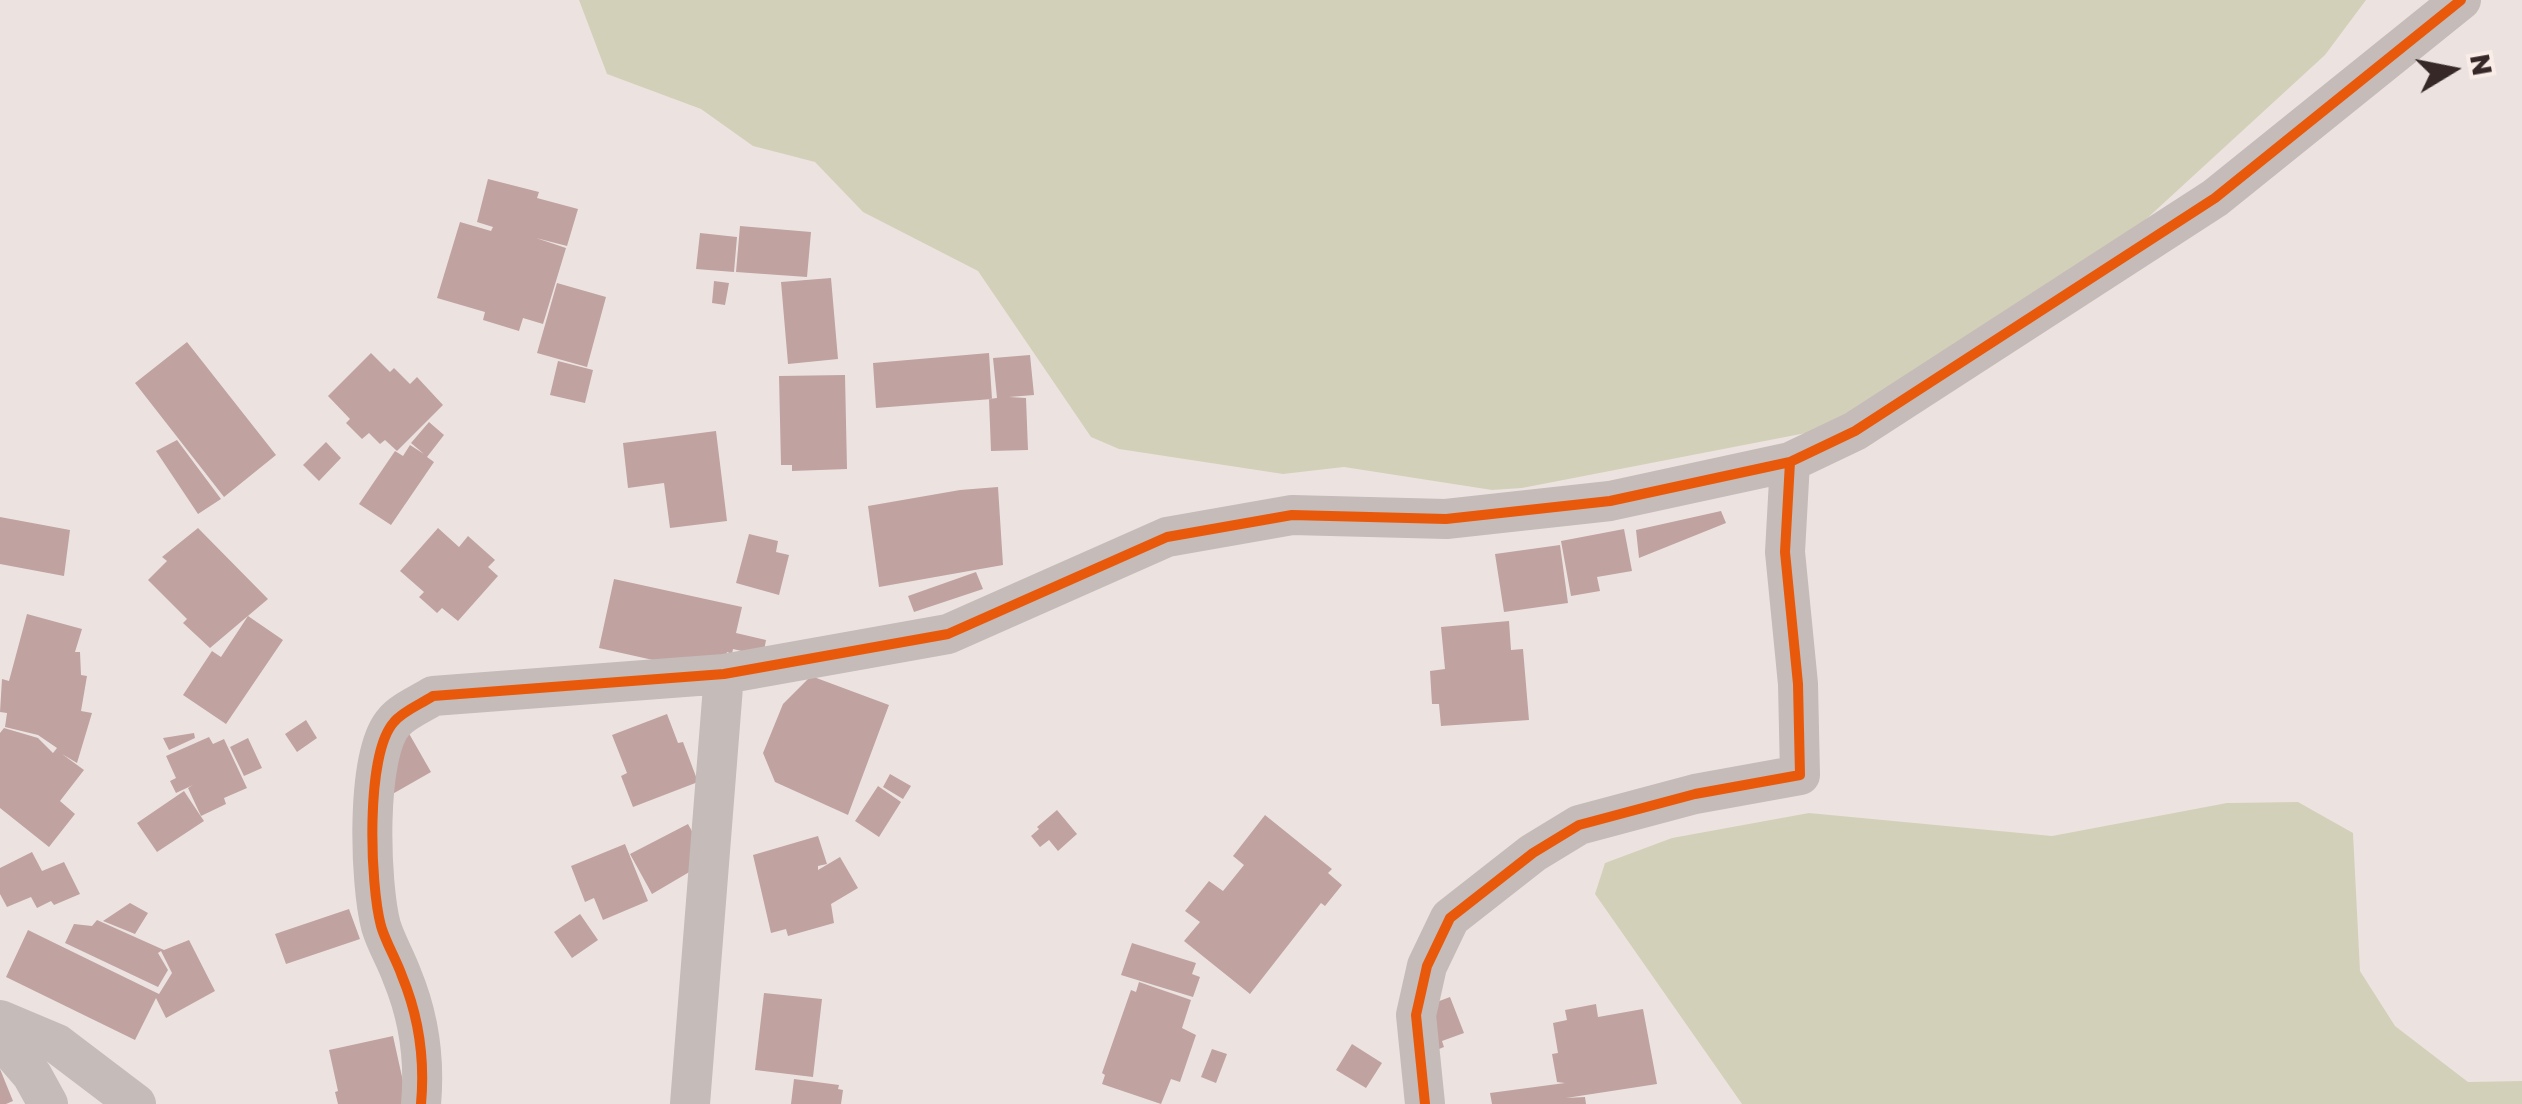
<!DOCTYPE html>
<html>
<head>
<meta charset="utf-8">
<style>
  body { margin:0 }
  #map { position:relative; width:2522px; height:1104px; overflow:hidden; background:#ece3e0; font-family:"Golos Text",sans-serif }
  canvas { display:block }
  .north { position:absolute; left:2402px; top:20px; width:100px; height:100px; -webkit-text-stroke:8px #faece6; paint-order:stroke; rotate:80deg; font-size:28px; font-weight:700; line-height:40px; text-align:center; color:#362827 }
  .north::after { content:''; display:block; margin:auto; width:35px; height:45px; background:#362827; clip-path:polygon(50% 0,100% 100%,50% 72%,0 100%) }
</style>
</head>
<body>
<div id="map">
<canvas width="2522" height="1104"></canvas>
<div class="north">N</div>
</div>
<script>
const ctx = document.querySelector('canvas').getContext('2d');
ctx.lineJoin = 'round';
function paint(path, color) {
  ctx.fillStyle = color;
  ctx.fill(path, 'evenodd');
}
function strokePath(path, color, width, dash) {
  ctx.strokeStyle = color;
  ctx.lineWidth = width;
  ctx.lineCap = dash ? 'butt' : 'round';
  ctx.setLineDash(dash || []);
  ctx.stroke(path);
}
paint(new Path2D(`
  M 579,0 L 2366,0 L 2325,55 L 1984,368 L 1806,433 L 1522,488 L 1492,490 L 1344,467 L 1283,474 L 1119,449 L 1091,437 L 978,271 L 863,212 L 815,162 L 753,146 L 701,109 L 607,74 Z
  M 2298,802 L 2353,833 L 2360,971 L 2395,1026 L 2468,1082 L 2522,1081 L 2522,1104 L 1742,1104 L 1595,894 L 1605,863 L 1672,838 L 1809,813 L 2052,836 L 2227,803 Z`), '#d3d0b9');
paint(new Path2D(`
  M 488,179 L 539,192 L 537,198 L 578,209 L 567,246 L 536,238 L 566,248 L 543,324 L 523,318 L 519,331 L 483,320 L 485,312 L 437,298 L 460,222 L 491,231 L 493,227 L 477,222 Z
  M 740,226 L 811,232 L 807,277 L 736,272 Z
  M 700,233 L 737,237 L 734,272 L 696,269 Z
  M 831,278 L 838,359 L 788,364 L 781,282 Z
  M 714,281 L 729,283 L 725,305 L 712,303 Z
  M 557,283 L 606,297 L 587,367 L 537,353 Z
  M 187,342 L 276,455 L 224,497 L 135,383 Z
  M 371,353 L 390,372 L 394,368 L 410,384 L 417,377 L 443,405 L 397,451 L 385,440 L 380,444 L 369,433 L 362,439 L 346,423 L 350,419 L 328,396 Z
  M 989,353 L 992,399 L 876,408 L 873,363 Z
  M 1030,355 L 1034,395 L 1009,397 L 1026,398 L 1028,450 L 991,451 L 989,399 L 997,398 L 993,358 Z
  M 558,361 L 593,370 L 585,403 L 550,395 Z
  M 845,375 L 847,469 L 792,471 L 792,465 L 781,465 L 779,376 Z
  M 429,422 L 444,435 L 427,457 L 434,462 L 391,525 L 359,504 L 395,451 L 403,456 L 410,445 L 424,454 L 411,443 Z
  M 716,431 L 727,521 L 670,528 L 664,483 L 628,488 L 623,443 Z
  M 177,440 L 221,499 L 198,514 L 156,451 Z
  M 326,442 L 341,458 L 319,481 L 303,465 Z
  M 998,487 L 1003,565 L 879,587 L 868,506 L 960,490 Z
  M 1721,511 L 1726,523 L 1639,558 L 1636,530 Z
  M 0,517 L 70,530 L 64,576 L 0,564 Z
  M 198,528 L 268,599 L 210,648 L 183,623 L 187,619 L 148,580 L 167,561 L 162,557 Z
  M 438,528 L 459,547 L 468,536 L 495,560 L 488,567 L 498,576 L 458,621 L 442,608 L 437,613 L 419,597 L 424,592 L 400,571 Z
  M 1624,529 L 1632,571 L 1597,577 L 1600,591 L 1571,596 L 1561,541 Z
  M 749,534 L 778,541 L 776,552 L 789,555 L 779,595 L 736,583 Z
  M 1560,545 L 1568,603 L 1504,612 L 1495,554 Z
  M 976,572 L 983,589 L 914,612 L 908,596 Z
  M 614,579 L 742,607 L 736,633 L 766,640 L 763,656 L 733,649 L 732,654 L 727,652 L 720,682 L 653,660 L 599,648 Z
  M 27,614 L 82,629 L 75,652 L 80,652 L 81,675 L 87,676 L 81,711 L 92,713 L 77,763 L 62,754 L 84,770 L 60,801 L 75,814 L 49,847 L 0,808 L 0,733 L 4,728 L 38,738 L 53,753 L 57,748 L 38,735 L 5,727 L 7,713 L 0,712 L 2,679 L 9,681 Z
  M 248,616 L 283,640 L 226,724 L 183,695 L 212,651 L 221,657 Z
  M 1509,621 L 1511,650 L 1523,649 L 1529,720 L 1441,726 L 1439,704 L 1432,704 L 1430,671 L 1445,669 L 1441,627 Z
  M 811,676 L 889,705 L 848,815 L 775,782 L 763,753 L 783,704 Z
  M 667,714 L 678,743 L 683,742 L 698,782 L 633,807 L 621,776 L 627,773 L 612,735 Z
  M 306,720 L 317,738 L 297,752 L 285,734 Z
  M 407,730 L 431,772 L 382,800 Z
  M 194,733 L 195,738 L 169,750 L 163,738 Z
  M 209,737 L 213,744 L 224,739 L 247,788 L 224,798 L 226,804 L 201,816 L 188,788 L 193,785 L 176,793 L 170,781 L 176,778 L 166,756 Z
  M 248,738 L 262,768 L 244,776 L 230,747 Z
  M 890,774 L 911,786 L 903,799 L 883,787 Z
  M 878,786 L 901,802 L 879,837 L 855,821 Z
  M 184,791 L 204,821 L 157,852 L 137,823 Z
  M 1057,810 L 1077,834 L 1058,851 L 1049,840 L 1040,847 L 1031,836 L 1039,829 L 1037,827 Z
  M 1265,815 L 1332,869 L 1328,873 L 1342,885 L 1325,906 L 1321,903 L 1250,994 L 1184,941 L 1200,922 L 1185,911 L 1209,881 L 1223,891 L 1244,865 L 1233,856 Z
  M 688,824 L 708,861 L 652,894 L 630,854 Z
  M 818,836 L 827,864 L 818,866 L 818,870 L 840,857 L 858,888 L 831,904 L 834,923 L 788,936 L 786,929 L 771,933 L 753,855 Z
  M 625,844 L 648,901 L 603,920 L 594,898 L 585,902 L 571,866 Z
  M 32,852 L 42,871 L 64,862 L 80,894 L 54,905 L 51,901 L 37,908 L 31,897 L 7,907 L 0,894 L 0,868 Z
  M 130,903 L 148,913 L 135,934 L 103,921 Z
  M 349,909 L 360,939 L 286,964 L 275,934 Z
  M 580,914 L 598,940 L 572,958 L 554,932 Z
  M 97,920 L 164,950 L 189,940 L 215,991 L 166,1018 L 156,998 L 135,1040 L 6,977 L 28,930 L 159,994 L 172,973 L 161,951 L 158,953 L 168,970 L 158,987 L 65,943 L 74,924 L 92,926 Z
  M 1132,943 L 1196,963 L 1192,974 L 1200,977 L 1193,997 L 1121,975 Z
  M 1139,982 L 1191,1000 L 1182,1028 L 1196,1035 L 1180,1082 L 1171,1079 L 1161,1104 L 1102,1084 L 1105,1075 L 1102,1073 L 1131,990 L 1136,992 Z
  M 764,993 L 822,999 L 813,1077 L 755,1070 Z
  M 1450,997 L 1464,1033 L 1442,1041 L 1444,1047 L 1434,1051 L 1402,1015 Z
  M 1596,1004 L 1598,1017 L 1643,1009 L 1657,1084 L 1566,1098 L 1585,1097 L 1586,1104 L 1492,1104 L 1490,1093 L 1565,1083 L 1557,1082 L 1552,1054 L 1558,1053 L 1553,1023 L 1567,1020 L 1565,1010 Z
  M 393,1036 L 408,1104 L 338,1104 L 335,1092 L 338,1091 L 329,1050 Z
  M 1352,1044 L 1382,1063 L 1366,1088 L 1336,1070 Z
  M 1212,1049 L 1227,1054 L 1216,1083 L 1201,1077 Z
  M 0,1069 L 13,1101 L 6,1104 L 0,1104 Z
  M 794,1079 L 839,1085 L 838,1089 L 843,1090 L 841,1104 L 791,1104 Z`), '#c0a2a1');
strokePath(new Path2D(`
  M 0,1020 L 57,1044 L 136,1104
  M 0,1038 L 32,1075 L 48,1104
  M 421,1104 C 425,1060 419,1017 402,976 C 396,959 386,943 381,926 C 370,885 365,754 394,722 C 403,711 421,704 433,696 L 724,674 L 948,634 L 1167,537 L 1292,515 L 1446,519 L 1610,501 L 1790,462 L 1855,431 L 2215,198 L 2461,0
  M 690,1104 L 724,674
  M 1425,1104 L 1416,1015 L 1427,966 L 1450,918 L 1533,853 L 1579,825 L 1695,794 L 1800,775 L 1798,684 L 1785,552 L 1790,462`), '#c5bbb8', 40);
strokePath(new Path2D(`
  M 421,1104 C 425,1060 419,1017 402,976 C 396,959 386,943 381,926 C 370,885 365,754 394,722 C 403,711 421,704 433,696 L 724,674 L 948,634 L 1167,537 L 1292,515 L 1446,519 L 1610,501 L 1790,462 L 1855,431 L 2215,198 L 2461,0
  M 1425,1104 L 1416,1015 L 1427,966 L 1450,918 L 1533,853 L 1579,825 L 1695,794 L 1800,775 L 1798,684 L 1785,552 L 1790,462`), '#e8590c', 10);
</script>
</body>
</html>
